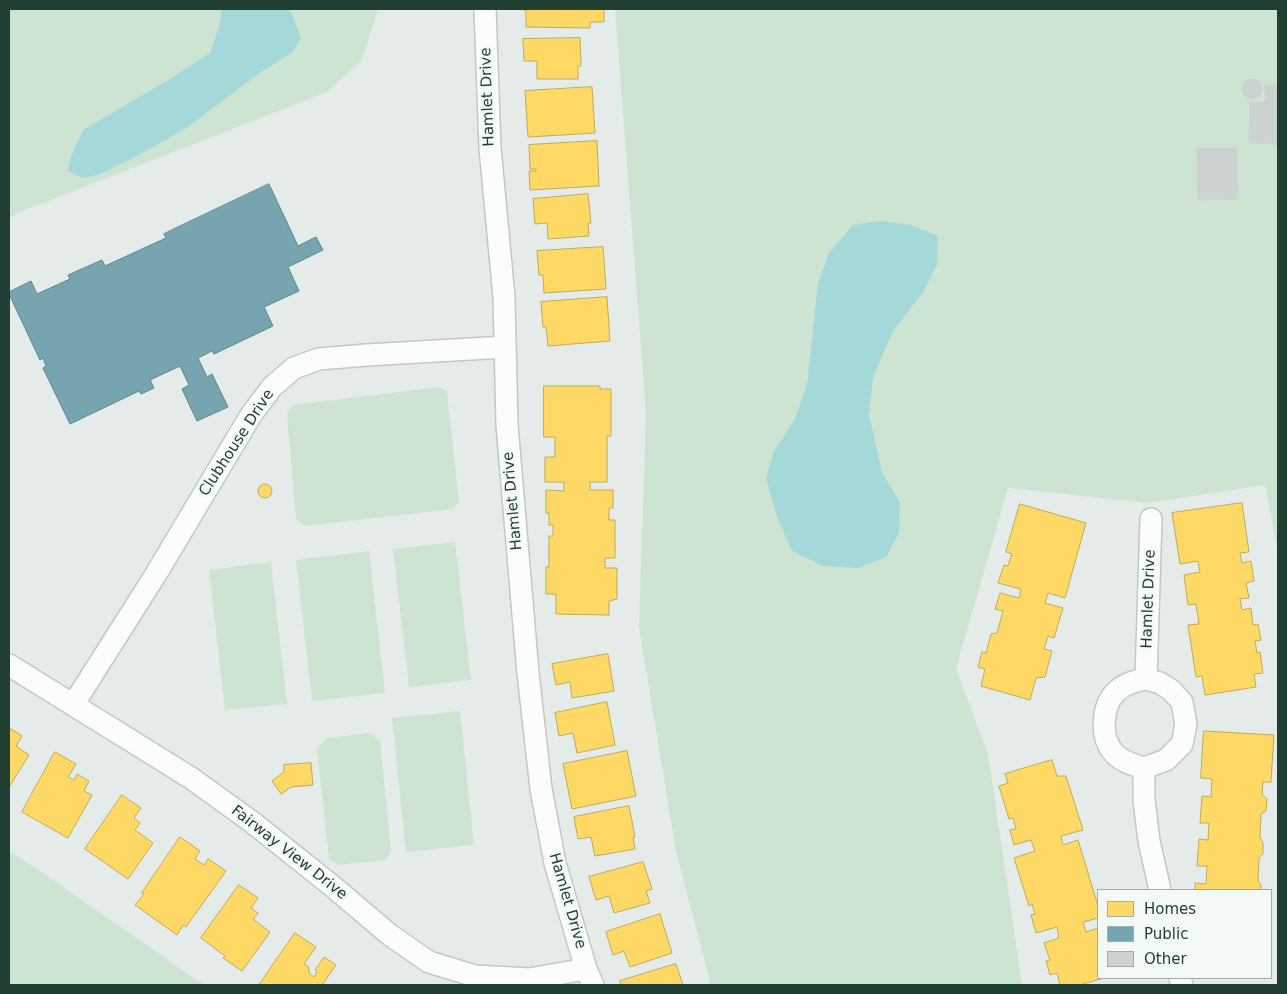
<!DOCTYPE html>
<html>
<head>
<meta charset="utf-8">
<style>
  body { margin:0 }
  #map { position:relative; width:1287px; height:994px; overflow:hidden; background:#e5ebe8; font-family:"DejaVu Sans",sans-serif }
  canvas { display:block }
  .frame { position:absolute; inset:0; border:10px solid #223f34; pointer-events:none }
  .legend { position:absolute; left:1097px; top:889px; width:175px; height:90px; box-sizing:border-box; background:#f3f9f6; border:1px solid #9fafa8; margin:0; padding:6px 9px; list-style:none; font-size:15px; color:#223f34 }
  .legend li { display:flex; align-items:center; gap:10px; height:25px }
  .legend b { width:25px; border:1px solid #9fafa8 }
</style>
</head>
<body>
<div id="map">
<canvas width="1287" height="994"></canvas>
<div class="frame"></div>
<ul class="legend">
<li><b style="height:14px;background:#ffd966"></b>Homes</li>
<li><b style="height:14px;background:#76a5af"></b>Public</li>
<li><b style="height:14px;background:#ccd2cf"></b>Other</li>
</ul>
</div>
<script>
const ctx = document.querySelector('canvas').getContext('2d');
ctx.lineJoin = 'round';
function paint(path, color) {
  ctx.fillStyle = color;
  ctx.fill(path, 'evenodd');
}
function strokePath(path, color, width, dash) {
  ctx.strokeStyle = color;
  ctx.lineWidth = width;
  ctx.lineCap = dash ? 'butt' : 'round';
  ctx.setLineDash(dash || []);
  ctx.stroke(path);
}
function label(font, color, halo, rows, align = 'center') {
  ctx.font = font + ' "DejaVu Sans",sans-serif';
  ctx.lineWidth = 5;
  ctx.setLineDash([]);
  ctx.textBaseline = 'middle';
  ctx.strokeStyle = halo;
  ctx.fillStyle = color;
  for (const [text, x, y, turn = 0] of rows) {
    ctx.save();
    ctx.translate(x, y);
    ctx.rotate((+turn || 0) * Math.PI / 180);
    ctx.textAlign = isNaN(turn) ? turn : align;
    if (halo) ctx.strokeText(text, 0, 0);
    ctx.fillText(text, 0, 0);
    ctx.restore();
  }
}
paint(new Path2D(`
  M 9,9 L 378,9 L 362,60 L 327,92 L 20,212 L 9,218 Z
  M 615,9 L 1278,9 L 1278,553 L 1265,485 L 1148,503 L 1008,488 L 956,669 L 988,754 L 1022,985 L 711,985 L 676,851 L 639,627 L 646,413 Z
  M 440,387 L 447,392 L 459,501 L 453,509 L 305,526 L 296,519 L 287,414 L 293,405 Z
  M 455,542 L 471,680 L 409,687 L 393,549 Z
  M 369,551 L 385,693 L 312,701 L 296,560 Z
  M 271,562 L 287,704 L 225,710 L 209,570 Z
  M 460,711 L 474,845 L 406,852 L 392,718 Z
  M 370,733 L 380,741 L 391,851 L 385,860 L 338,865 L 329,859 L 317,748 L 327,738 Z
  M 9,851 L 43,873 L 204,985 L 9,985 Z`), '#cee4d3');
paint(new Path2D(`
  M 222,9 L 288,9 L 292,14 L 301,38 L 293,52 L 258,74 L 189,126 L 152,148 L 121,164 L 98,175 L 83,178 L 68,171 L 71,156 L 83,130 L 170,79 L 210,53 L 219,27 Z
  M 881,221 L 911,225 L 938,236 L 937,264 L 924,291 L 893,331 L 873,377 L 869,415 L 882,472 L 900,503 L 899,533 L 886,557 L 859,568 L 823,566 L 792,551 L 778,519 L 766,479 L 774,451 L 795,419 L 807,385 L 818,283 L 829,253 L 853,225 Z`), '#a5d8d9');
const homes = new Path2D(`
  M 523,9 L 604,9 L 604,22 L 590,22 L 590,28 L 526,27 L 526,10 L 523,10 Z
  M 580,38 L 581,66 L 578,66 L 578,79 L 537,79 L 537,61 L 524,61 L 523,39 Z
  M 592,87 L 595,133 L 528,137 L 525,91 Z
  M 597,141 L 599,186 L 530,190 L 529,171 L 536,171 L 536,169 L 530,169 L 529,145 Z
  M 588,194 L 591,223 L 588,223 L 589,236 L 548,239 L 547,223 L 535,224 L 533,199 Z
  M 603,247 L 606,289 L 544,293 L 543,275 L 539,275 L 537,251 Z
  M 607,297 L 610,341 L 548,346 L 546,327 L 543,327 L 541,302 Z
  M 544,386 L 600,386 L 600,389 L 611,389 L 611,436 L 607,436 L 607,482 L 590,482 L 590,490 L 613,490 L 613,508 L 609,508 L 609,520 L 615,520 L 615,558 L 605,558 L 605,568 L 617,568 L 617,599 L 609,601 L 609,615 L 556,614 L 556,594 L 546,594 L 546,567 L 549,567 L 549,536 L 553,536 L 553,525 L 549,525 L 549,513 L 546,513 L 546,490 L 564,491 L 564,482 L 545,482 L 545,457 L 555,457 L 555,437 L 544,437 Z
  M258 491a7 7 0 1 1 14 0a7 7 0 1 1-14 0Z
  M 1242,503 L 1249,552 L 1240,553 L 1242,563 L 1251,561 L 1254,581 L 1246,583 L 1249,598 L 1240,599 L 1242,610 L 1251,608 L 1253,625 L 1258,624 L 1261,640 L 1255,641 L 1257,653 L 1260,652 L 1263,673 L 1254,674 L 1256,687 L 1205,695 L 1202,676 L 1196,677 L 1188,625 L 1199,624 L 1196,604 L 1188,605 L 1184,575 L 1200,572 L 1198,561 L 1180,564 L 1172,513 Z
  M 1020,504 L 1086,523 L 1065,598 L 1048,593 L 1045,603 L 1063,608 L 1054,638 L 1048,636 L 1044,649 L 1052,651 L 1045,677 L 1036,678 L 1030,700 L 981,686 L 985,669 L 978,667 L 982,652 L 986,653 L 991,634 L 997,633 L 1003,611 L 995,609 L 1000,593 L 1019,598 L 1021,589 L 998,583 L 1004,565 L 1008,566 L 1012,554 L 1006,552 Z
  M 608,654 L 614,691 L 572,698 L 570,682 L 556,685 L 552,664 Z
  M 607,702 L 615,745 L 577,753 L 573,733 L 559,736 L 555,713 Z
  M 11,729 L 22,736 L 16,746 L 29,755 L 9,787 L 9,732 Z
  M 1204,731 L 1274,735 L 1271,782 L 1263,782 L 1262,795 L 1267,799 L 1266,811 L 1261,814 L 1260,837 L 1263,843 L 1263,854 L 1259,858 L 1258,881 L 1261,885 L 1261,890 L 1195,890 L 1195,883 L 1206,884 L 1207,866 L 1197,866 L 1199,839 L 1208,840 L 1209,823 L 1200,823 L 1202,796 L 1211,797 L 1212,779 L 1201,778 Z
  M 627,751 L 636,796 L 572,809 L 563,764 Z
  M 55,752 L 76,764 L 68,777 L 74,780 L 77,774 L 89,781 L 84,791 L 92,795 L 68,838 L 22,812 Z
  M 1052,760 L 1057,776 L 1066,776 L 1083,830 L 1061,836 L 1063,845 L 1078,840 L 1098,906 L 1098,918 L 1083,922 L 1086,932 L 1098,928 L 1098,978 L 1104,978 L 1080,985 L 1060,985 L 1057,973 L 1050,975 L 1046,961 L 1050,960 L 1044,943 L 1059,938 L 1057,927 L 1036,933 L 1031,915 L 1035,914 L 1032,904 L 1029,906 L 1014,858 L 1035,851 L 1031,840 L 1014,845 L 1010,830 L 1016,829 L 1013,818 L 1009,819 L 999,786 L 1008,783 L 1005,774 Z
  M 311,763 L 313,785 L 291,787 L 281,794 L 272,781 L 284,772 L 284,765 Z
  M 122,795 L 141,808 L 134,818 L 140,823 L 135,830 L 153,843 L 128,879 L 85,849 Z
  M 629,806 L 635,837 L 633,837 L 635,849 L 595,856 L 591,837 L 578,839 L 574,817 Z
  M 180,837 L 200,851 L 195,859 L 204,865 L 208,859 L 226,871 L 186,927 L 183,925 L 177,935 L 135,905 L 144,894 L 142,893 Z
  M 643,862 L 652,889 L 646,891 L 650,903 L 614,913 L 609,896 L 596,900 L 589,877 Z
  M 239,885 L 258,898 L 251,908 L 258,913 L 253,919 L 270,932 L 242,971 L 223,958 L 225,956 L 201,938 Z
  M 660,914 L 672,953 L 630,967 L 624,951 L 613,955 L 606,932 Z
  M 295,933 L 316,947 L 304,964 L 309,967 L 309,973 L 314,977 L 317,972 L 315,970 L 324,957 L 336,965 L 322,985 L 259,985 Z
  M 676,964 L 683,985 L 621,985 L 620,981 Z`);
paint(homes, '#ffd966');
strokePath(homes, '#bdab57', 1);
const public = new Path2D(`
  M 269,184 L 298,246 L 316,237 L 323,250 L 288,267 L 299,291 L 264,307 L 273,326 L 214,354 L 212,351 L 198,358 L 207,377 L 212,374 L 228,407 L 197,421 L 182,389 L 189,385 L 180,366 L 150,380 L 154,388 L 141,394 L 139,391 L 70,424 L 43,368 L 46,366 L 43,358 L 40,360 L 9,294 L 9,292 L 31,281 L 37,294 L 70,279 L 68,275 L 102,260 L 105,266 L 166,238 L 164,234 Z`);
paint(public, '#76a5af');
strokePath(public, '#5d868a', 1);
const building = new Path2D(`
  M1242 89a10 10 0 1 1 20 0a10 10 0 1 1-20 0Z
  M 1265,85 L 1278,85 L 1278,144 L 1249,143 L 1250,102 L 1265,102 Z
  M 1197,148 L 1237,148 L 1238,199 L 1198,200 Z`);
paint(building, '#ccd2cf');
strokePath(building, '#ced4d1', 1);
const minor = new Path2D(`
  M 485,9 L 490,148 L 504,297 L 507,425 L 528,673 L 541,789 L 555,863 L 586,969 L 593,985
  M 9,665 L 191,778 L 252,822 L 331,885 L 390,935 L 429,962 L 475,976 L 529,979 L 586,969
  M 1146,679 L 1160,683 L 1171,690 L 1182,702 L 1186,724 L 1182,744 L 1166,760 L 1144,768 C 1133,765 1120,761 1113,752 C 1100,737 1102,707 1115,693 C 1123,684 1134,681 1146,679 Z
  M 1146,679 L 1151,519
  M 73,705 L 156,574 L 251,415 L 272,387 L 294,368 L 319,359 L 367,355 L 505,347
  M 1144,768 L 1144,800 L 1149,841 L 1160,890
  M 1180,978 L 1182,985`);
strokePath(minor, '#c2c8c5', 24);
strokePath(minor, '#fbfcfc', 21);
label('15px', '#223f34', '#f3f9f6', [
  ["Hamlet Drive",488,97,-92],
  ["Clubhouse Drive",237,443,-57],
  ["Hamlet Drive",513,501,-95],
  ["Hamlet Drive",1149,599,-88],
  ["Fairway View Drive",289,853,38],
  ["Hamlet Drive",567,901,74]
]);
</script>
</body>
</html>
